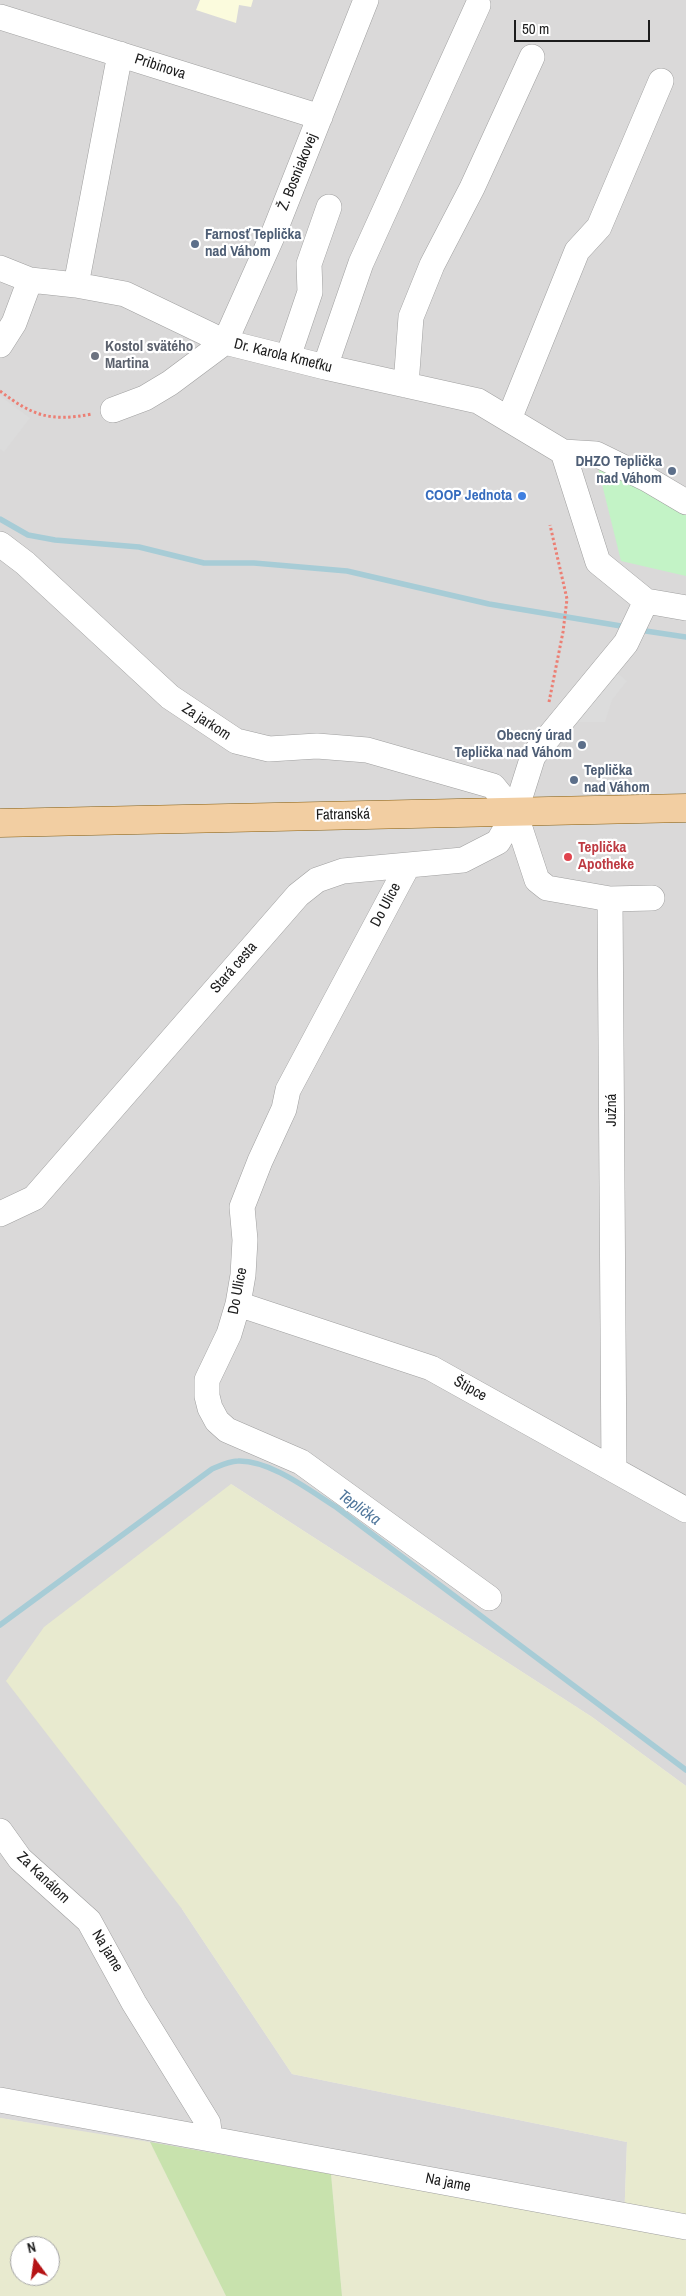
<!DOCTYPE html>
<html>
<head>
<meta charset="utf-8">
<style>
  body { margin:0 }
  #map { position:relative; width:686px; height:2296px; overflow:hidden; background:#ece9e3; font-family:"Archivo Narrow",sans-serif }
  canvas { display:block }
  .north { position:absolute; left:10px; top:2236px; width:50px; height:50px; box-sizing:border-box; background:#fff; border:1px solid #a4a4a4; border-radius:50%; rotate:346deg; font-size:14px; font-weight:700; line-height:20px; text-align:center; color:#1c1c1c }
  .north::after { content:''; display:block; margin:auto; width:18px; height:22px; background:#b51315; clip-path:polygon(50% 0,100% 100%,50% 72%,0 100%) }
  .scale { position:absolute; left:514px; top:20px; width:136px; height:22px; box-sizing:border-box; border:2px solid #1c1c1c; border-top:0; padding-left:6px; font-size:15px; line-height:18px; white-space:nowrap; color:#1c1c1c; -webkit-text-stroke:4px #fff; paint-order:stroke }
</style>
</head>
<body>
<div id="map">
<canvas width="686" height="2296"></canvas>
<div class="north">N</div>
<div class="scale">50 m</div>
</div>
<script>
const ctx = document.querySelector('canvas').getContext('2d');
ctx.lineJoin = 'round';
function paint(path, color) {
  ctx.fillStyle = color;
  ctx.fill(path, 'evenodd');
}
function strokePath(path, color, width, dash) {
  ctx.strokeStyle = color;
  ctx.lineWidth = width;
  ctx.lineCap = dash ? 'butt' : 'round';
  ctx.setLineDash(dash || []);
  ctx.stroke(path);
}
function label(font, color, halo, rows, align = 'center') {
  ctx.font = font + ' "Archivo Narrow",sans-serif';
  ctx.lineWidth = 4.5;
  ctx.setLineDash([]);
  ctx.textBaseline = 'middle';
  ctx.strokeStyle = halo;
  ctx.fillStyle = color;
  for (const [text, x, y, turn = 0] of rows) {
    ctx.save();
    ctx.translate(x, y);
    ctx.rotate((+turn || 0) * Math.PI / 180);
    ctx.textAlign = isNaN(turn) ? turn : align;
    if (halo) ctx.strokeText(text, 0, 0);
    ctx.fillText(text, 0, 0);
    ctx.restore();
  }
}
paint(new Path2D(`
  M 0,0 L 686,0 L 686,1786 L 592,1717 L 231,1484 L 182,1909 L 292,2074 L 627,2142 L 624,2223 L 0,2118 Z`), '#dad9d9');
paint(new Path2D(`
  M 200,0 L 253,0 L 251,7 L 239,5 L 236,23 L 196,10 Z`), '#fbfbdd');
paint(new Path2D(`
  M 231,1484 L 592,1717 L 686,1786 L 686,2296 L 342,2296 L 331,2174 L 624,2223 L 627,2142 L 292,2074 L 182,1909 L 6,1681 L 44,1627 Z
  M 0,2118 L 150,2142 L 226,2296 L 0,2296 ZM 20,2246 L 50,2246 L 50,2276 L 20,2276 Z`), '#e8eacf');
paint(new Path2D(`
  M 150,2142 L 331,2174 L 342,2296 L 226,2296 Z`), '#c8e2ad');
paint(new Path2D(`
  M 597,464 L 686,511 L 686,576 L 621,561 Z`), '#c3f3c6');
paint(new Path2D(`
  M 0,396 L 30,418 L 4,452 L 0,449 Z
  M 615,671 L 627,681 L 612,700 L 605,722 L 571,722 Z`), '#dcdcdc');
strokePath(new Path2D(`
  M 0,519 L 28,535 L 55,540 L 139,547 L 204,563 L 254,563 L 347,571 L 489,604 L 627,627
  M 639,630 L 686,637
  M 0,1625 L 212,1469 C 219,1466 229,1461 238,1461 C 270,1460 309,1490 336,1507 L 686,1770`), '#a7ccd6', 5.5);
const minor = new Path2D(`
  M 0,17 L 320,117
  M 0,268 L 30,280 L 76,285 L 125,294 L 225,342 L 325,367 L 478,401 L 563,452 L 596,454 L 647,479 L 686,502
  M 76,285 L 120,54
  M 0,345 L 14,323 L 30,280
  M 288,357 L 310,292 L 309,264 L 329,207
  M 325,367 L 361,263 L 478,5
  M 406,385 L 411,317 L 432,265 L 472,188 L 532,57
  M 113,410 L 145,398 L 170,383 L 225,342 L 275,230 L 366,0
  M 509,419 L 577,251 L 599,227 L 661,81
  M 563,452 L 598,562 L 646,601 L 686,608
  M 0,544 L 25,563 L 170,697 L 236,741 L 269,749 L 317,746 L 367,750 L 493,786 L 515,813 L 537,880 L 547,888 L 610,899 L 614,1469
  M 407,867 L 288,1090 L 284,1109 L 260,1161 L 242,1207 L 245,1240 L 243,1275 L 238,1304 L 229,1334 L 207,1380 L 207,1396 L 210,1408 L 217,1421 L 227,1430 L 301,1462 L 489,1598
  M 610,899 L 652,898
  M 0,1214 L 34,1198 L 298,895 L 317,880 L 343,871 L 463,860 L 498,842 L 515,813 L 533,756 L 626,643 L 646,601
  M 238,1304 L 431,1368 L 686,1510
  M 0,1831 L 20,1859 L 89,1921 L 134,2003 L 208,2123 L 210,2139
  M 0,2100 L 686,2227`);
const major = new Path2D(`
  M 0,823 L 686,808`);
strokePath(minor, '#a0a0a0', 26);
strokePath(major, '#865d0e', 29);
strokePath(new Path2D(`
  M 0,391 C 33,416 50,422 92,414
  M 549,702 L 563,632 L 567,599 L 550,525`), '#ec7f74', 3, [2.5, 2.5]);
strokePath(minor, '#fff', 25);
strokePath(major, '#f2cea2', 28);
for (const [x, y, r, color] of [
  [195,244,5,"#5c6f8a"],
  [95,356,5,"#6b7280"],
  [672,471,5,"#5c6f8a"],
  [522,496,5,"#3f7fe0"],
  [582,745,5,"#5c6f8a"],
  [574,780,5,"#5c6f8a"],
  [568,857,5,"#e0444e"]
]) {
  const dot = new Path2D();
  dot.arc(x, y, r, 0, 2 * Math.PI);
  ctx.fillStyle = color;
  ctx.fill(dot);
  strokePath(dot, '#fff', 2);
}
label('15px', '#1c1c1c', '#fff', [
  ["Pribinova",160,67,18],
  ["Ž. Bosniakovej",298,172,-68],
  ["Dr. Karola Kmeťku",283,356,14],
  ["Za jarkom",206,722,33],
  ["Fatranská",343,815,-1],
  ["Do Ulice",386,905,-62],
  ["Stará cesta",234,968,-49],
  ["Južná",612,1110,-90],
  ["Do Ulice",238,1291,-79],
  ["Štipce",470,1389,29],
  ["Za Kanálom",43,1878,44],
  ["Na jame",107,1951,59],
  ["Na jame",448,2183,11]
]);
label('bold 15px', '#4e5e75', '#fff', [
  ["Farnosť Teplička",205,235],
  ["nad Váhom",205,252],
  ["DHZO Teplička",662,462,"right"],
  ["nad Váhom",662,479,"right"],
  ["Obecný úrad",572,736,"right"],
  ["Teplička nad Váhom",572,753,"right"],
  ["Teplička",584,771],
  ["nad Váhom",584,788]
], 'left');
label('bold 15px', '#5b616d', '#fff', [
  ["Kostol svätého",105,347],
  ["Martina",105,364]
], 'left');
label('bold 15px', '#366cbe', '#fff', [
  ["COOP Jednota",512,496]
], 'right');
label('bold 15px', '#be3a42', '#fff', [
  ["Teplička",578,848],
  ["Apotheke",578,865]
], 'left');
label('italic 16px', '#4f769b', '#fff', [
  ["Teplička",359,1508,36]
]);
</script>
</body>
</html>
